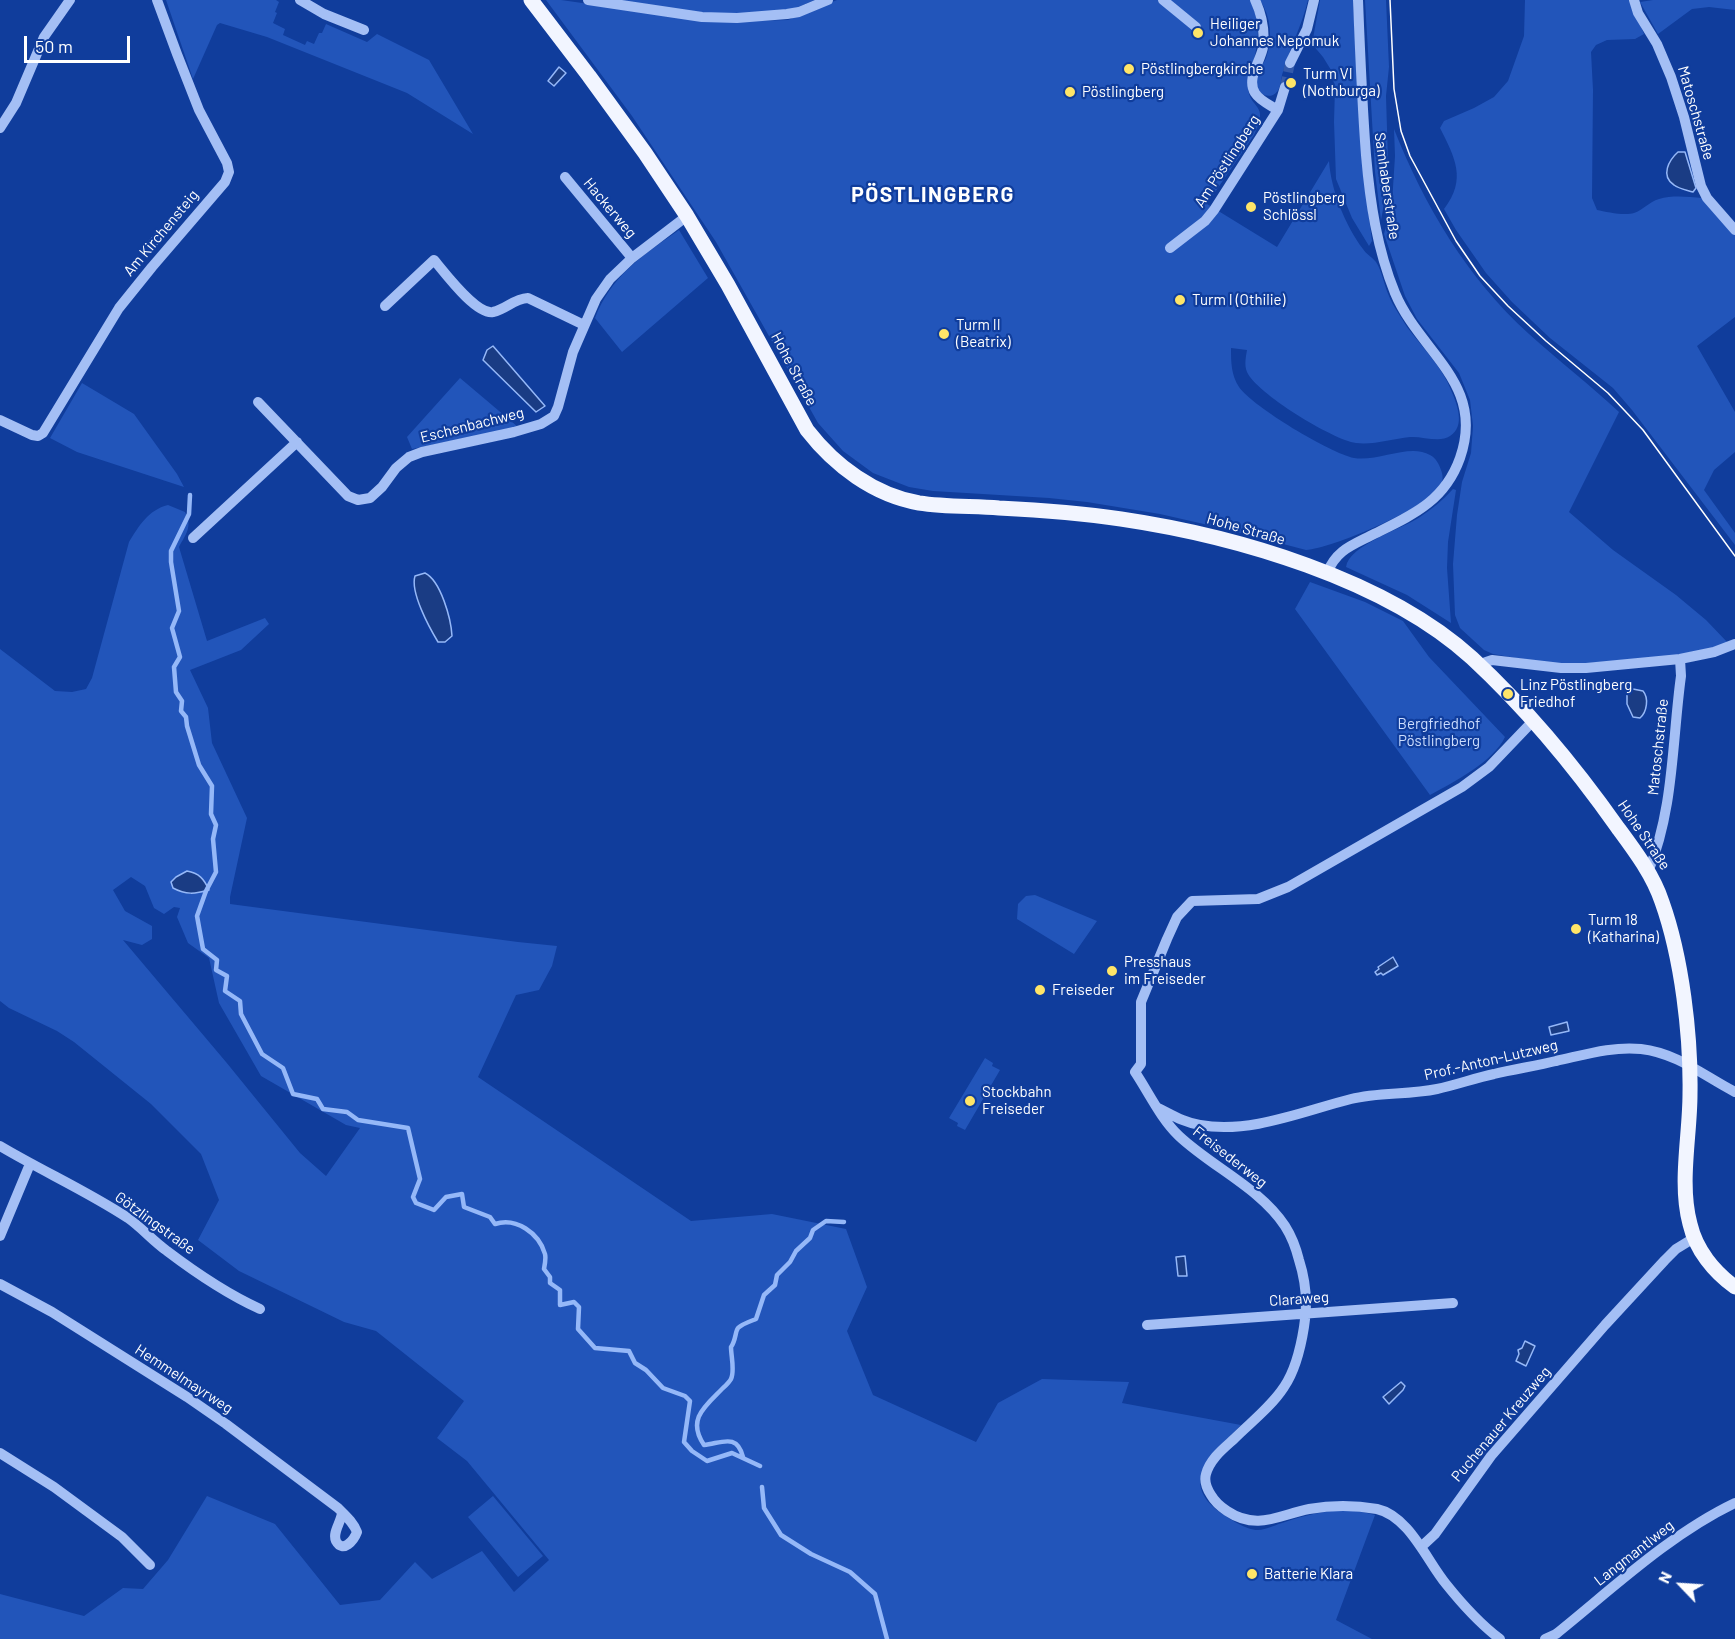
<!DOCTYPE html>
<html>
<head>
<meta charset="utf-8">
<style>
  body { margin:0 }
  #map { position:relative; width:1735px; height:1639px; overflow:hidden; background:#103d9c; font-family:Barlow,sans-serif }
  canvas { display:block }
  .north { position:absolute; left:1651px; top:1555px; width:60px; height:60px; -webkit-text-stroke:4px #103d9c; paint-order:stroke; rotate:295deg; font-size:16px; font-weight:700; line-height:24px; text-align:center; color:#fff }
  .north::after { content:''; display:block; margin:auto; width:21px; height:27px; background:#fff; clip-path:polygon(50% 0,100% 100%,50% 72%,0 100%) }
  .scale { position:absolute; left:24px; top:36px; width:106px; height:27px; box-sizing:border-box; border:3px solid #fff; border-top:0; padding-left:8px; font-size:18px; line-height:21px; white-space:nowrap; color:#fff; -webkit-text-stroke:4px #103d9c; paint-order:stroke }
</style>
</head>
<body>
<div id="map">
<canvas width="1735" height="1639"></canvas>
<div class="north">N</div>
<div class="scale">50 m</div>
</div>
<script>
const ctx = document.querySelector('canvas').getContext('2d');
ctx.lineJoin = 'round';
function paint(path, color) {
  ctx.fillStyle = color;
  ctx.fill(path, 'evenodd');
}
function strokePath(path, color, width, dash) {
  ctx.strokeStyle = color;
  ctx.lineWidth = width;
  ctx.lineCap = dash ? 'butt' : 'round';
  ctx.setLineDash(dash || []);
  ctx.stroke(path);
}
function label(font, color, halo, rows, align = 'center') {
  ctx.font = font + ' Barlow,sans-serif';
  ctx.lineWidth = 4.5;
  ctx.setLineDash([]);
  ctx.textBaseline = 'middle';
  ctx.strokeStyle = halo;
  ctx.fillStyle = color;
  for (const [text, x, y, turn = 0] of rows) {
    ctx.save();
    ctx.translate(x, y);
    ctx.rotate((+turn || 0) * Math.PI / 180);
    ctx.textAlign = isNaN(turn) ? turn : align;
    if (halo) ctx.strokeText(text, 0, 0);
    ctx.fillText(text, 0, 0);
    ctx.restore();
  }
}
paint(new Path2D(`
  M 166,0 L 276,0 L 279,2 L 275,12 L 277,13 L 273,23 L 285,29 L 283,35 L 305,45 L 307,41 L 314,44 L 319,33 L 322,33 L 326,24 L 367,42 L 377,34 L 429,60 L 473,134 L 407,93 L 267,37 L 220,23 L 217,25 L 193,79 Z
  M 546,0 L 561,0 L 716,22 L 788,20 L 837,0 L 1250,0 C 1261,24 1259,40 1253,64 C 1252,71 1248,80 1248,88 C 1250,110 1270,103 1254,135 L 1207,204 L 1277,247 L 1329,161 C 1331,190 1345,225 1363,249 C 1366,254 1372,257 1376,262 C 1382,271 1384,285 1389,296 C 1393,306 1401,317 1407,327 C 1422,347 1442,367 1451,390 C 1457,404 1466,426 1450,436 C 1440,443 1422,436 1410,437 C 1392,439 1374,445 1356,443 C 1333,440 1256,393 1247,372 C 1244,365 1246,356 1247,350 L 1231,348 C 1231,362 1231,375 1239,387 C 1253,407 1330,453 1354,458 C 1378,462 1410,443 1430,455 C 1436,458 1439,464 1441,470 C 1444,477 1443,485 1437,491 C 1418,511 1333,548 1306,550 L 1230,530 L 1160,514 L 1087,502 L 1049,498 L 933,491 L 909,487 L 873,473 L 843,451 L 818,423 L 716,242 L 632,116 Z
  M 613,0 L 815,0 L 791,10 L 774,12 L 712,14 Z
  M 1260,0 L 1308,0 C 1302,26 1289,49 1282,75 C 1281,82 1280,92 1273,95 C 1263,99 1254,88 1256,79 C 1257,72 1263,65 1266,58 C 1273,39 1271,17 1260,0 Z
  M 1320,0 L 1353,0 L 1362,162 L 1372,241 L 1369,246 L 1352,218 L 1336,179 L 1334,122 L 1335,88 L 1331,70 L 1323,57 L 1312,44 Z
  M 1365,0 L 1386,0 L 1389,67 L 1386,96 L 1388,161 L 1387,188 L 1381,220 L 1375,172 Z
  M 1525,0 L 1630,0 L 1644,34 L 1635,39 L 1607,40 L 1596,45 L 1591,52 L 1593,90 L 1592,198 L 1597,210 C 1606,212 1625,216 1634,213 C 1643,210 1649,202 1659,199 C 1673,195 1688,197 1702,198 L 1735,235 L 1735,317 L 1697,346 L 1735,412 L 1735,452 L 1714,470 L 1704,490 L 1735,533 L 1735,545 L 1632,410 L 1613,388 L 1550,338 L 1512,302 L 1486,273 L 1456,230 L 1444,209 C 1467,179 1455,158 1440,128 L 1444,121 L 1474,108 L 1494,97 L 1508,81 L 1524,36 Z
  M 1653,0 L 1735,0 L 1735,10 L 1709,7 L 1692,9 L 1658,34 L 1640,2 Z
  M 1394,129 C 1424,205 1467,278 1529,334 C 1559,361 1590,385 1619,412 L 1569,512 L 1613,550 L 1676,595 L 1706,620 L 1728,643 L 1691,654 L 1569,665 L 1533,661 L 1493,654 L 1484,650 L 1460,628 L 1455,615 L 1453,564 L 1457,515 L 1462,482 L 1471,453 L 1473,426 L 1470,400 L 1459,373 L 1417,319 L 1405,296 L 1384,234 L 1392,203 L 1395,156 Z
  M 679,230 L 708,278 L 622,352 L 595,318 C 611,276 643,255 679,230 Z
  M 460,378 L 518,427 L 412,449 L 407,437 Z
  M 82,383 L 134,414 L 177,474 L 184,487 L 77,452 L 50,438 Z
  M 1453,489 L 1456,490 L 1448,542 L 1447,568 L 1451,623 L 1407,595 L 1346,567 C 1349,545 1402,529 1420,517 C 1432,509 1443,500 1453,489 Z
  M 168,505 L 185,512 C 193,526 186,534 179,547 L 207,641 L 265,618 L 269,624 L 241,650 L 190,670 L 208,708 L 212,743 L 247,818 L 230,897 L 230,904 L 518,942 L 557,946 L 552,966 L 539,990 L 516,995 L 478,1077 L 691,1221 L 772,1214 L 846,1229 L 867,1287 L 847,1331 L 873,1395 L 976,1442 L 998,1403 L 1042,1379 L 1129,1382 L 1122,1403 L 1241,1425 C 1215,1452 1176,1481 1221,1513 C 1230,1519 1246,1530 1258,1530 C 1266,1530 1277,1524 1285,1522 C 1316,1512 1343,1506 1375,1515 L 1336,1620 L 1372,1639 L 0,1639 L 0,1594 L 84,1616 L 123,1588 L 143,1589 L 168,1560 L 207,1496 L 275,1524 L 340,1605 L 380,1600 L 415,1562 L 432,1579 L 482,1551 L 514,1592 L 549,1560 L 467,1461 L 437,1438 L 464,1401 L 376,1331 L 344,1322 L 239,1271 L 198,1240 L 219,1200 L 201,1154 L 151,1104 L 74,1042 L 57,1031 L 9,1008 L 0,1001 L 0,649 L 55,691 L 72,692 L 86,689 L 92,678 L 129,542 C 139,526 148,510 168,505 ZM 131,877 L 145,886 L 154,908 L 164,914 L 174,907 L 180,908 L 177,917 L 188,943 L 209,958 L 219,1003 L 261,1076 L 346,1125 L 360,1128 L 326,1176 L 300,1153 L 226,1062 L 123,940 L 142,945 L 152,939 L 152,926 L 125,911 L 113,890 Z
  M 1310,582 L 1365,602 L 1403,621 L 1429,657 L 1505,737 C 1493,762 1454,782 1430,795 L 1295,609 Z
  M 1035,895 L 1097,921 L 1074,954 L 1017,919 L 1018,904 L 1026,896 Z
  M 985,1058 L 993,1063 L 992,1066 L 1000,1070 L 965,1130 L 957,1126 L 958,1123 L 949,1118 Z
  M 493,1496 L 543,1556 L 518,1577 L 468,1517 Z`), '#2255ba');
const water = new Path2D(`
  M 559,67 L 566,73 L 554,86 L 548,81 Z
  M 1678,152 L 1685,152 L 1696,188 L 1693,192 C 1687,190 1679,189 1674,185 C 1660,176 1669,160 1678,152 Z
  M 159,230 L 165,235 L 152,250 L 146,245 Z
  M 493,346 L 545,406 L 536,412 L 483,360 L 487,350 Z
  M 425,573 C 441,581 451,619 452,636 L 445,642 L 438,642 C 429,627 410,592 415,576 Z
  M 1633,689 L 1643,691 C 1649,698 1647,712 1640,718 L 1633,717 L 1627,704 L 1627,695 Z
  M 187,871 C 199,873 204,879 209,890 C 195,894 186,895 173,888 L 171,882 L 176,877 Z
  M 1393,957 L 1398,966 L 1383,975 L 1381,973 L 1377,975 L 1375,972 L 1379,969 L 1378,967 Z
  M 1567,1022 L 1569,1031 L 1551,1035 L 1549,1027 Z
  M 1185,1256 L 1187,1276 L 1178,1276 L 1176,1257 Z
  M 1525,1341 L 1535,1346 L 1526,1366 L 1516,1361 L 1519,1354 L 1518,1350 L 1522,1348 Z
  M 1401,1382 L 1405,1386 L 1403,1390 L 1389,1404 L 1383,1397 Z`);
paint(water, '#1a3c84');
strokePath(water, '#95b8f8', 1.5);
strokePath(new Path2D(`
  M 190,495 L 189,514 L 171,551 L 171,562 L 179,611 L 172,628 L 180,657 L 174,667 L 176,692 L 182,701 L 181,711 L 186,717 L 187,726 L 199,765 L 212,786 L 211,814 L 216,825 L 213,839 L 216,872 L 206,891 L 197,916 L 203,949 L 217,960 L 216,970 L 227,976 L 225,991 L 240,1001 L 241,1014 L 262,1054 L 283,1068 L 293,1094 L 317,1099 L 323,1109 L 347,1112 L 358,1120 L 408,1128 L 420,1179 L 413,1197 L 416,1203 L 434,1210 L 446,1197 L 462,1194 L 464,1207 L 490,1217 L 495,1224 C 516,1217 539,1233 545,1254 C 546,1258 545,1264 544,1269 L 550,1277 L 550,1283 L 560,1290 L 560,1305 L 574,1302 L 579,1307 L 578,1329 L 595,1348 L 629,1351 L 635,1363 L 646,1370 L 663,1388 L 685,1396 L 690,1401 L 684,1442 L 692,1451 L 707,1461 L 732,1453 L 760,1466
  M 743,1457 C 737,1433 722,1443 704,1445 C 687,1420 704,1407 721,1390 C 724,1387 729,1383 731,1379 C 735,1371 731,1356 731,1347 C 736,1340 735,1332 738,1328 C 742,1324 751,1321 756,1319 L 764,1295 L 775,1285 L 777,1275 L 790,1262 L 796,1251 L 810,1238 L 813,1230 L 826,1221 L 844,1222
  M 762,1487 L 764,1508 L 781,1535 L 811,1554 L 850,1572 L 875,1594 L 887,1639`), '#95b8f8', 4.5);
strokePath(new Path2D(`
  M 1285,87 L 1290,63`), '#345aab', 10, [10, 5]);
strokePath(new Path2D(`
  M 300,0 L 324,14 L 364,30
  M 588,0 L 702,17 L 737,18 L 787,14 L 799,12 L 828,0
  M 1163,0 L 1196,27
  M 1255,0 C 1262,15 1265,30 1263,47 C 1261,61 1246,78 1255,93 C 1260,101 1270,105 1278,110
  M 1634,0 L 1638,13 L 1657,44 L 1671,77 L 1684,117 L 1701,186 L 1707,198 L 1735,230
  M 1290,63 L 1307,29 L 1314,0
  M 0,128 L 16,103 L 44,37 L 70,0
  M 565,177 L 632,258
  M 1170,248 L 1205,221 L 1214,210 L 1278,110 L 1285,87
  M 385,306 L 434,260 C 445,273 476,315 493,312 C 507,309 513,299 528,298 L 584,325
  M 258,402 L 348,496 L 358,500 L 370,498 L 382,487 L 396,468 L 409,457 L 422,452 L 514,432 L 541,424 L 554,416 L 558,407 L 573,352 L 596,299 L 610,279 L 632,258 L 687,216
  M 0,420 L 32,435 L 38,436 L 43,433 L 119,308 L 152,267 L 225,182 L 229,172 L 227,163 L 199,110 L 177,54 L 157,0
  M 193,538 L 297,442
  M 1327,573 C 1336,551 1350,546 1370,536 C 1410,516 1444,503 1460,458 C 1486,383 1420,353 1395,293 C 1377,249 1370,202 1366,155 C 1362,103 1360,52 1358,0
  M 1480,666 L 1486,662 L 1492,660 L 1561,668 L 1586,668 L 1680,659 L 1714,652 L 1735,644
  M 1648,872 C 1674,810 1672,741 1681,676 L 1680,659
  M 1158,1108 C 1172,1115 1185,1123 1200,1125 C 1251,1134 1303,1111 1351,1099 C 1379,1092 1408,1095 1437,1089 C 1456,1085 1475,1078 1494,1074 C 1514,1069 1536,1066 1556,1061 C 1584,1055 1612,1046 1641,1049 C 1677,1053 1704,1076 1735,1092
  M 0,1146 C 42,1171 87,1191 128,1218 C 142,1228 153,1241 167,1251 C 196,1273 227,1294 260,1309
  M 0,1236 L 30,1164
  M 0,1284 L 52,1312 L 187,1397 L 226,1424 L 338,1508 C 346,1516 353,1522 357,1532 C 354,1540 343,1554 336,1541 C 332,1532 342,1521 342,1512
  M 1147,1325 L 1453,1303
  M 0,1453 L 54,1487 L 122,1537 L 150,1565
  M 1421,1547 L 1435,1534 L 1491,1456 L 1605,1325 L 1665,1260 L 1676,1249 L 1694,1238
  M 1500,1639 C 1480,1624 1462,1604 1446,1584 C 1427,1561 1409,1516 1377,1509 C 1355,1505 1331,1505 1309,1509 C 1279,1515 1257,1531 1227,1511 C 1221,1507 1215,1502 1211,1495 C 1207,1489 1204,1481 1206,1474 C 1210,1459 1223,1449 1234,1439 C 1251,1422 1271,1407 1284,1387 C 1295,1371 1301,1346 1304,1327 C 1308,1304 1306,1282 1299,1260 C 1296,1248 1292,1237 1285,1226 C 1260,1188 1212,1167 1179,1136 C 1161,1119 1149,1093 1135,1072 L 1141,1064 L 1141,1002 L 1167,939 L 1177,917 L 1192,901 L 1258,899 L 1288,887 L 1462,787 L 1489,767 L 1533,721
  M 1545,1639 L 1556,1634 C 1612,1589 1670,1534 1735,1503`), '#a4bff5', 10);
strokePath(new Path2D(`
  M 531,0 L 589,76 L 645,153 L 687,216 L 728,285 L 807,430 C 835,466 874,495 919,503 C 945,507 973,506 999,508 C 1040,510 1081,513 1121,519 C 1236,536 1385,579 1472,658 C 1527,709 1575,767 1618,828 C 1635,851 1653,875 1662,902 C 1682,958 1691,1036 1690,1094 C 1690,1136 1679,1183 1690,1224 C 1696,1250 1714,1272 1735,1287`), '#f2f5ff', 15);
strokePath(new Path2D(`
  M 1390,0 L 1394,89 L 1401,131 L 1410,156 L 1456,241 L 1480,276 L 1508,306 L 1546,341 L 1608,393 L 1643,430 L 1735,556`), '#fff', 1.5);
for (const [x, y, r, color] of [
  [1198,33,6,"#ffe568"],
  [1129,69,6,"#ffe568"],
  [1291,83,6,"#ffe568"],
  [1070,92,6,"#ffe568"],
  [1251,207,6,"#ffe568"],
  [1180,300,6,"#ffe568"],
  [944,334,6,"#ffe568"],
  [1508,694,6,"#ffe568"],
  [1576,929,6,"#ffe568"],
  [1112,971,6,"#ffe568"],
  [1040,990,6,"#ffe568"],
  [970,1101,6,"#ffe568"],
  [1252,1574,6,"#ffe568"]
]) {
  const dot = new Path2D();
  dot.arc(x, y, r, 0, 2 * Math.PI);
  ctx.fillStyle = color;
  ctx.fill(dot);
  strokePath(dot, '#103d9c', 2);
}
label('15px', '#fff', '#103d9c', [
  ["Heiliger",1210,24],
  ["Johannes Nepomuk",1210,41],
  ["Pöstlingbergkirche",1141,69],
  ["Turm VI",1303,74],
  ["(Nothburga)",1303,91],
  ["Pöstlingberg",1082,92],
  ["Pöstlingberg",1263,198],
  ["Schlössl",1263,215],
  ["Turm I (Othilie)",1192,300],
  ["Turm II",956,325],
  ["(Beatrix)",956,342],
  ["Linz Pöstlingberg",1520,685],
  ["Friedhof",1520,702],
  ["Turm 18",1588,920],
  ["(Katharina)",1588,937],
  ["Presshaus",1124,962],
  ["im Freiseder",1124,979],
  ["Freiseder",1052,990],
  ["Stockbahn",982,1092],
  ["Freiseder",982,1109],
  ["Batterie Klara",1264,1574]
], 'left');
label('15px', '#fff', '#103d9c', [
  ["Matoschstraße",1696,113,74],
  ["Am Pöstlingberg",1227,161,-57],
  ["Samhaberstraße",1387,186,82],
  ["Hackerweg",610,208,50],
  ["Am Kirchensteig",161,233,-50],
  ["Hohe Straße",794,369,62],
  ["Eschenbachweg",472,425,-14],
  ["Hohe Straße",1246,529,16],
  ["Matoschstraße",1658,747,-84],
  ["Hohe Straße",1644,835,56],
  ["Prof.-Anton-Lutzweg",1491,1060,-13],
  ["Freisederweg",1230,1157,38],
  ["Götzlingstraße",155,1223,36],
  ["Claraweg",1299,1299,-4],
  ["Hemmelmayrweg",184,1379,33],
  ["Puchenauer Kreuzweg",1501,1424,-50],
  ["Langmantlweg",1634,1553,-38]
]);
label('15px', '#ccddfe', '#103d9c', [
  ["Bergfriedhof",1439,724],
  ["Pöstlingberg",1439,741]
]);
ctx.letterSpacing = '1.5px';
label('bold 21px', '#fff', '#103d9c', [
  ["PÖSTLINGBERG",933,195]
]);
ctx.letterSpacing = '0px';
</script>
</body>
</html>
